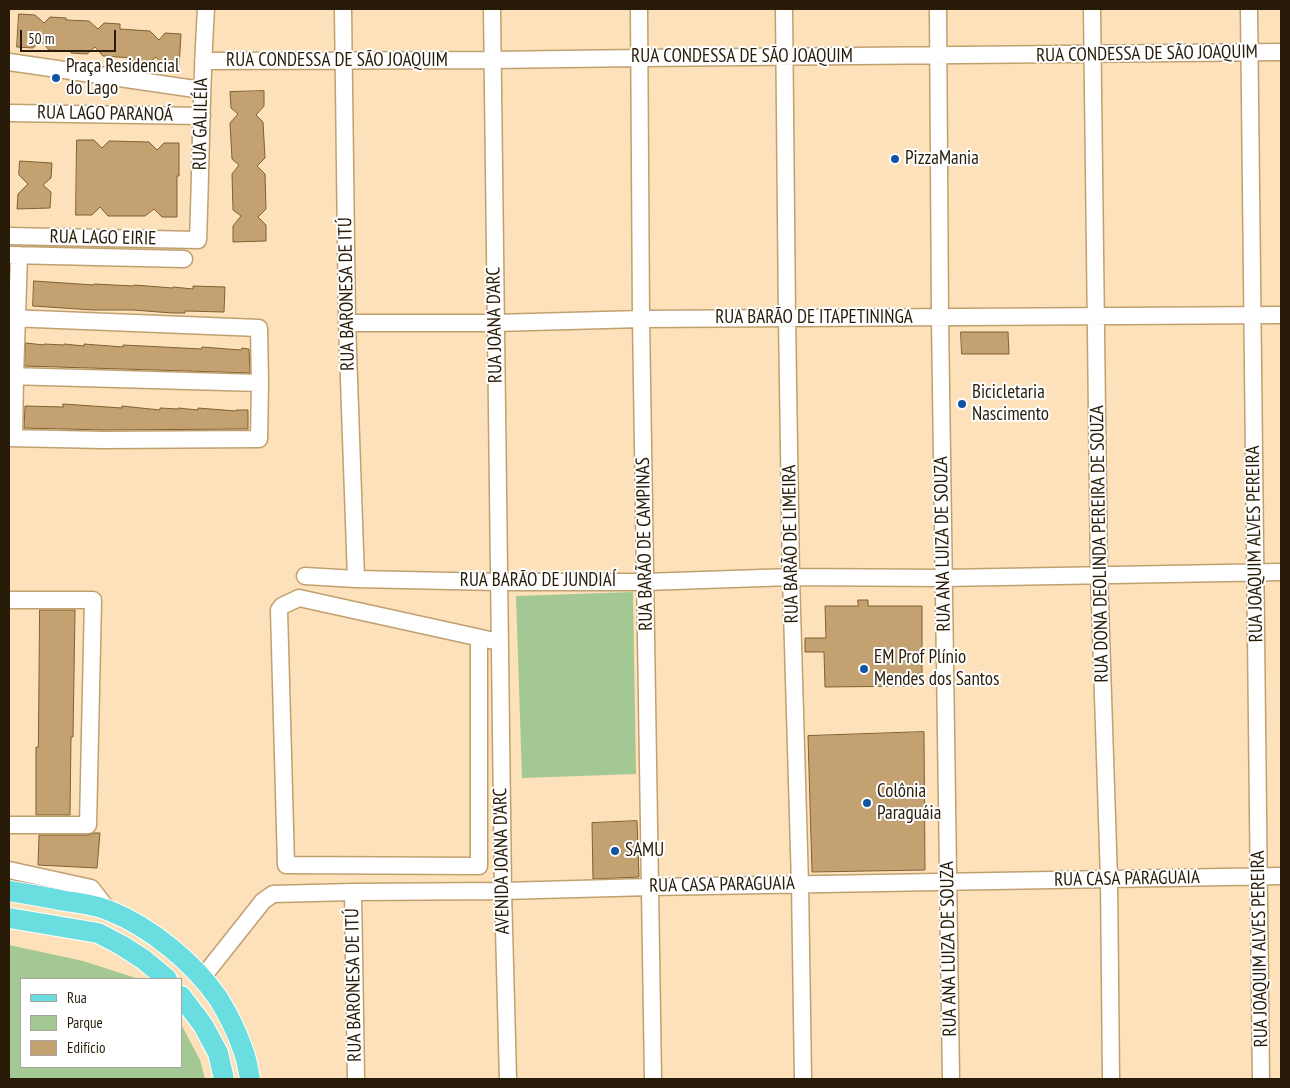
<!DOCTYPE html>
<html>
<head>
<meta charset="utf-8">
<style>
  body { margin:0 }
  #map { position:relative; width:1290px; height:1088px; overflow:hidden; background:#fde1ba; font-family:"PT Sans Narrow",sans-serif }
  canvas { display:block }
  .frame { position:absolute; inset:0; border:10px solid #281c08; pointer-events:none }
  .legend { position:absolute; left:20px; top:978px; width:162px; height:90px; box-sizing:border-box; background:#fff; border:1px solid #a9a49c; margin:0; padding:6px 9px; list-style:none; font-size:15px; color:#281c08 }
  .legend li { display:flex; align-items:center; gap:10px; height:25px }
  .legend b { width:25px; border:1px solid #a9a49c }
  .scale { position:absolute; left:20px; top:30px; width:96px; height:22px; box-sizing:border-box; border:2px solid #281c08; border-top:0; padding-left:6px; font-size:15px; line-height:18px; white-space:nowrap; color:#281c08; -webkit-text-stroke:4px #fff; paint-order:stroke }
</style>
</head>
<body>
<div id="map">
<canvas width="1290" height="1088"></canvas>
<div class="frame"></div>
<ul class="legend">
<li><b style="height:6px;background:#69dddf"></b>Rua</li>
<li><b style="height:14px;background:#a3c893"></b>Parque</li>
<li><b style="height:14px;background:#c3a171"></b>Edifício</li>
</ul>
<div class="scale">50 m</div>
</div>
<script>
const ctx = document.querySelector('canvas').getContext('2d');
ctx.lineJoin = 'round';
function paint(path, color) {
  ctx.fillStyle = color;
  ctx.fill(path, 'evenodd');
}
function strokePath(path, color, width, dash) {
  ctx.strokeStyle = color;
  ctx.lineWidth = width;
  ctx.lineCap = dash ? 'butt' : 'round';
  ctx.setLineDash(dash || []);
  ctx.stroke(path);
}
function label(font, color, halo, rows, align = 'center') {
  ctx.font = font + ' "PT Sans Narrow",sans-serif';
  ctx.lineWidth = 4;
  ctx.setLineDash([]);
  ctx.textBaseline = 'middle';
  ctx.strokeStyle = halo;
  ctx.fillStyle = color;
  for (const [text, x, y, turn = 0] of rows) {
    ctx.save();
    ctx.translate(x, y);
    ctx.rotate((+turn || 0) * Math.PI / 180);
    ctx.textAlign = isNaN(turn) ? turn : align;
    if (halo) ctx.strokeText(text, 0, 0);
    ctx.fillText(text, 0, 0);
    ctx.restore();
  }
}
paint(new Path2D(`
  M 633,592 L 636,774 L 522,778 L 516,596 Z
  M 9,945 L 83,961 L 139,979 L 21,979 L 21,1067 L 181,1067 L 181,1024 L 200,1060 L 205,1079 L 9,1079 Z`), '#a3c893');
const building = new Path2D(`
  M 19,14 L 35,15 L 44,23 L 50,17 L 66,18 L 66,20 L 89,21 L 98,29 L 104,23 L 120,24 L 120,29 L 150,31 L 159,40 L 165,33 L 181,34 L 179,67 L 164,66 L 156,57 L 148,64 L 132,63 L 132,58 L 103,56 L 95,47 L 87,54 L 71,53 L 71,51 L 49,50 L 41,41 L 33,48 L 17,47 Z
  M 264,91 L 264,106 L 256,115 L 263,122 L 265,158 L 257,166 L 265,174 L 266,209 L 258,217 L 266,225 L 266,241 L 233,242 L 233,226 L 241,216 L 233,210 L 232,174 L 239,165 L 232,159 L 230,123 L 238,114 L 231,108 L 230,92 Z
  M 77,140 L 94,140 L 102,148 L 109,141 L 149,142 L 157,150 L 164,143 L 179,143 L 179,176 L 177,176 L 177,217 L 162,217 L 154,209 L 145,216 L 108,216 L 100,207 L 92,215 L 76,215 Z
  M 20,161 L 52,163 L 51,178 L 43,185 L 51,192 L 50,208 L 17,209 L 18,194 L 28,184 L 19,175 Z
  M 34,281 L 94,285 L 94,284 L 134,286 L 134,285 L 173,288 L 173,287 L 193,289 L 193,286 L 225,287 L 224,312 L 185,311 L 185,313 L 172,313 L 133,310 L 93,310 L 33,306 Z
  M 961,332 L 1008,332 L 1009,354 L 962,354 Z
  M 26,343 L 44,345 L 44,344 L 64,345 L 64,344 L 84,346 L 84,344 L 123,347 L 123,345 L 202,349 L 202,347 L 241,350 L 242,348 L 249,349 L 250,373 L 25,366 Z
  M 63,404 L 122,408 L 122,406 L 160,410 L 160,408 L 178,409 L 178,408 L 198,410 L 198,408 L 236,411 L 236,410 L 248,410 L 248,429 L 103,430 L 24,428 L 25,406 L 63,407 Z
  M 858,600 L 868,600 L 868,606 L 922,606 L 922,686 L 825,687 L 824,652 L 805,652 L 805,638 L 826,638 L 825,606 L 858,606 Z
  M 40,610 L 75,610 L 73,737 L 71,737 L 70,815 L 36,815 L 36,747 L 38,747 Z
  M 924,732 L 925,870 L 812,872 L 808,736 Z
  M 637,821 L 639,877 L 593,879 L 592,823 Z
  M 94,833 L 100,833 L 97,868 L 38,865 L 39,835 L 88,835 Z`);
paint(building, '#c3a171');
strokePath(building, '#7f6032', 1);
const minor = new Path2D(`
  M 343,9 L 347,323 L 356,579
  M 492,9 L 503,891 L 508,1079
  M 639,9 L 641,319 L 653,1079
  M 784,9 L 787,318 L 791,577 L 800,884 L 803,1079
  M 938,9 L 940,318 L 951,1079
  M 1092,9 L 1099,574 L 1109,879 L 1111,1079
  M 1249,9 L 1261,1079
  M 203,61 L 492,60 L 639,58 L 1281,52
  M 9,62 L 202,90
  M 9,113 L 202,116
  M 9,236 L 198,240 C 201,163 201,86 206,9
  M 9,255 L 184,259
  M 9,318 L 259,328 L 260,383 L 259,439 L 103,440 L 9,438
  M 347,323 L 495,323 L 641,319 L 1281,315
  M 9,376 L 260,383
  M 14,438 L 15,376 L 19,255
  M 305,576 L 356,579 L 498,582 L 645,582 L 791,577 L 944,578 L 1281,572
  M 9,600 L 93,600 L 88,825 L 9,825
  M 479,638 L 479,866 L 286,865 L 279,610 L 282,606 L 299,598 L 499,642
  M 9,870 L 91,888 L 108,910
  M 353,892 L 356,1079
  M 202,978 L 263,901 L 273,894 L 353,892 L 503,891 L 650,887 L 1281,876`);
const major = new Path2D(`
  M 9,891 C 28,894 46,897 65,901 C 80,903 96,905 110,911 C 150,927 193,962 218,998 C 228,1014 237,1032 243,1050 C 247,1059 248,1070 250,1079
  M 9,918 L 98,933 L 121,945 L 143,959 L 167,979
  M 181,996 L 203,1025 L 218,1053 L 224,1079`);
strokePath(minor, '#c1a070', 19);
strokePath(major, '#fff', 22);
strokePath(minor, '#fff', 16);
strokePath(major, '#69dddf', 20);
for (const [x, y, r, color] of [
  [56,78,5,"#1154a3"],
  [895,159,5,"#1154a3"],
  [962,404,5,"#1154a3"],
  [864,669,5,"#1154a3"],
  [867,803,5,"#1154a3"],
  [615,851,5,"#1154a3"]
]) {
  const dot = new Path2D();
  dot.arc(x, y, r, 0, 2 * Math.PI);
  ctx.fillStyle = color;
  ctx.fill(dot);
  strokePath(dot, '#fff', 2);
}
label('19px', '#281c08', '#fff', [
  ["RUA CONDESSA DE SÃO JOAQUIM",1147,54,-1],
  ["RUA CONDESSA DE SÃO JOAQUIM",742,57],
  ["RUA CONDESSA DE SÃO JOAQUIM",337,61],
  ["RUA LAGO PARANOÁ",105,114,1],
  ["RUA GALILÉIA",201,124,-89],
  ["RUA LAGO EIRIE",103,238,1],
  ["RUA BARONESA DE ITÚ",347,294,-91],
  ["RUA BARÃO DE ITAPETININGA",814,318],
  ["RUA JOANA D'ARC",495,325,-91],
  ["RUA BARÃO DE CAMPINAS",645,544,-91],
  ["RUA BARÃO DE LIMEIRA",791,544,-91],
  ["RUA ANA LUIZA DE SOUZA",943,544,-91],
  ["RUA DONA DEOLINDA PEREIRA DE SOUZA",1100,544,-91],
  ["RUA JOAQUIM ALVES PEREIRA",1255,544,-91],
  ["RUA BARÃO DE JUNDIAÍ",538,581],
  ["AVENIDA JOANA D'ARC",502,861,-91],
  ["RUA CASA PARAGUAIA",1127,879,-1],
  ["RUA CASA PARAGUAIA",722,885,-1],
  ["RUA ANA LUIZA DE SOUZA",949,949,-91],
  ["RUA JOAQUIM ALVES PEREIRA",1260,949,-91],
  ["RUA BARONESA DE ITÚ",354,985,-91]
]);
label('19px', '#281c08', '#fff', [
  ["Praça Residencial",66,67],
  ["do Lago",66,89],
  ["PizzaMania",905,159],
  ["Bicicletaria",972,393],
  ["Nascimento",972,415],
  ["EM Prof Plínio",874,658],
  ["Mendes dos Santos",874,680],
  ["Colônia",877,792],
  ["Paraguáia",877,814],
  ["SAMU",625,851]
], 'left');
</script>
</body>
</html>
